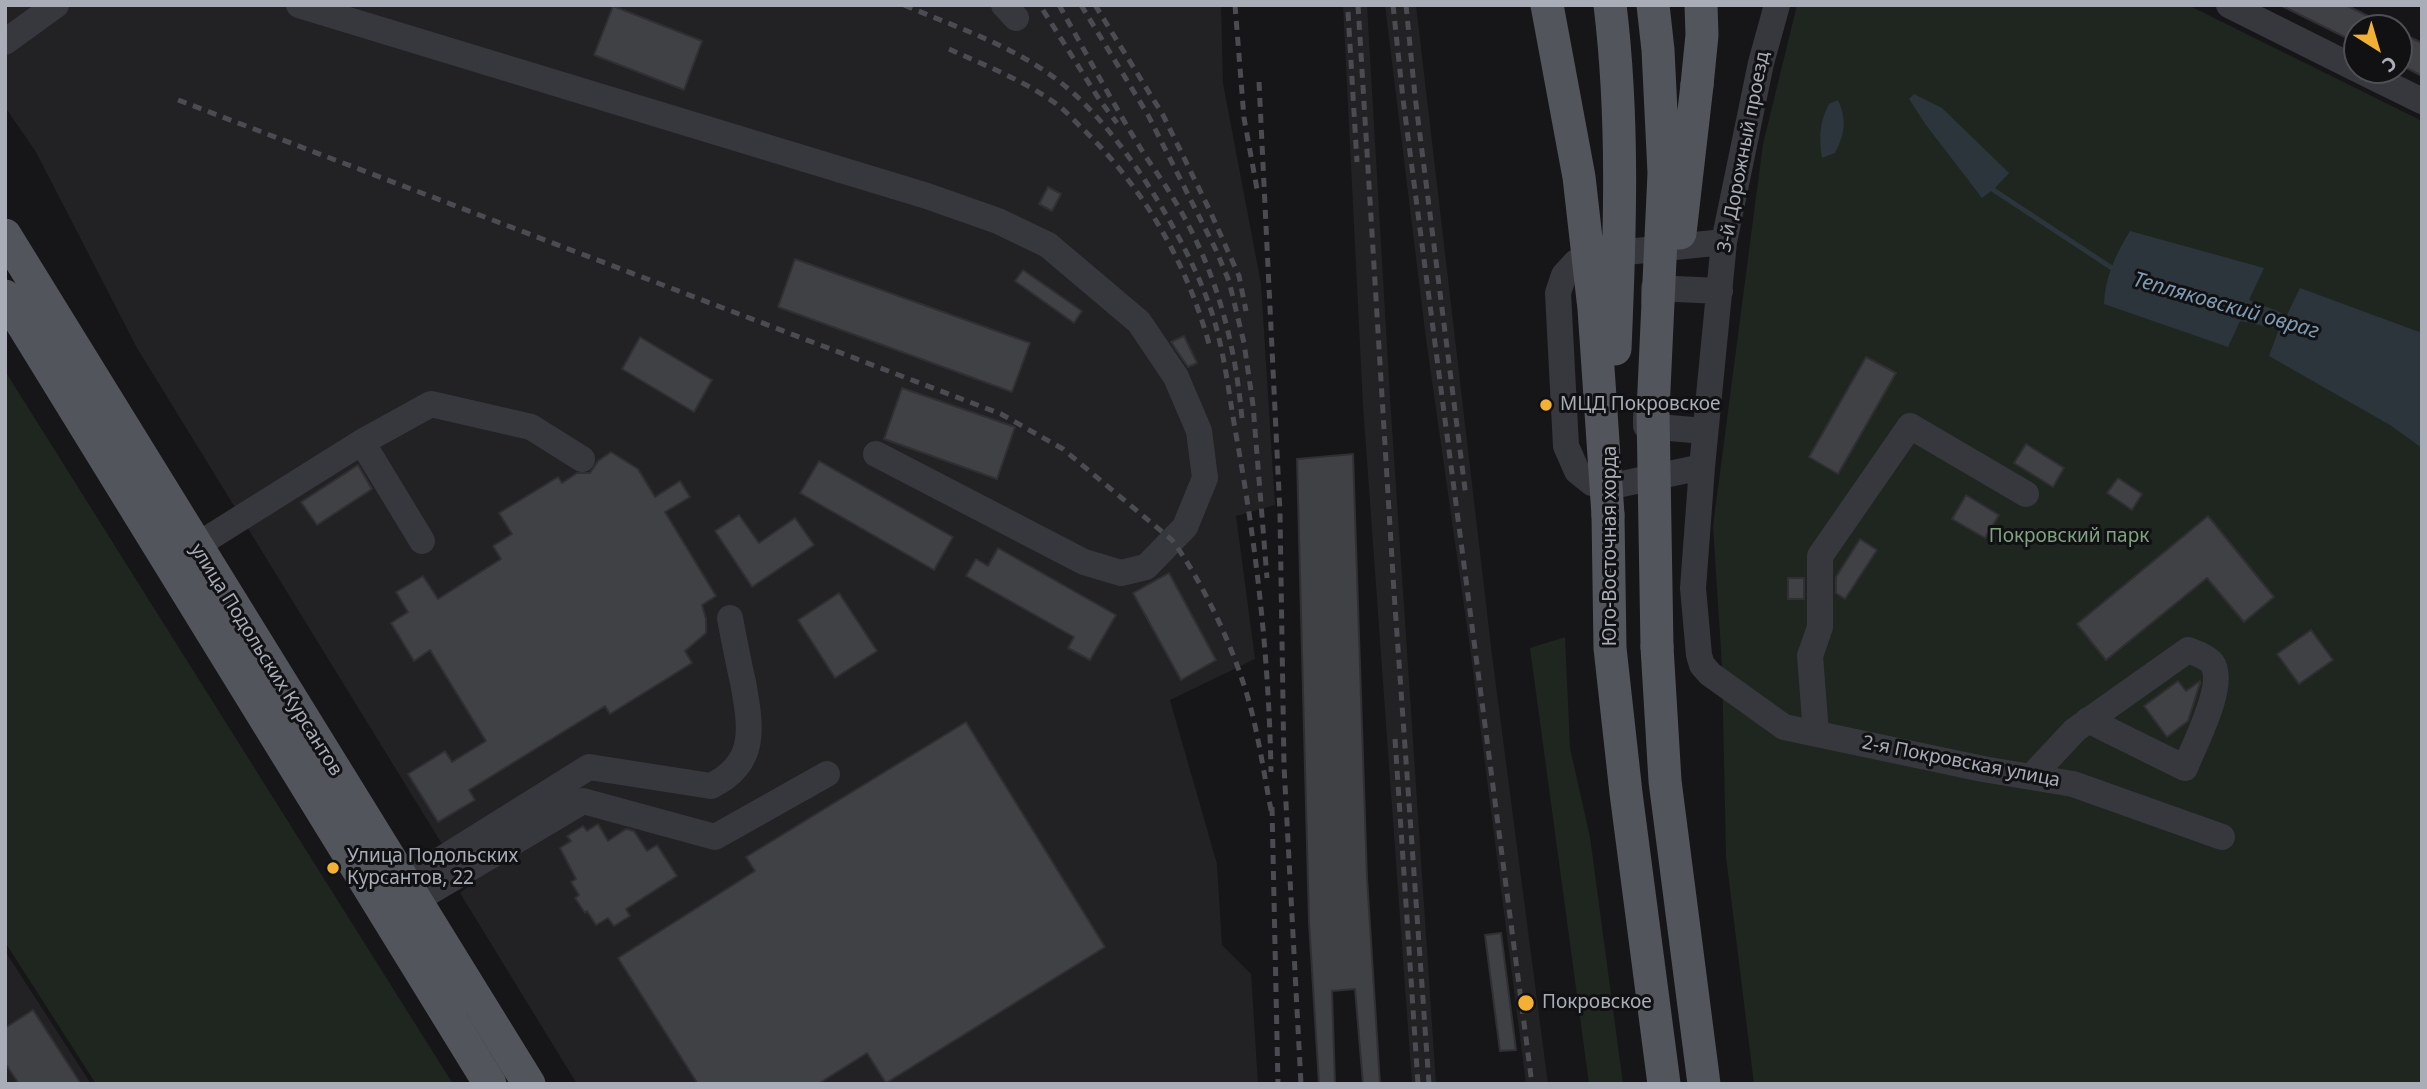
<!DOCTYPE html>
<html>
<head>
<meta charset="utf-8">
<style>
  body { margin:0 }
  #map { position:relative; width:2427px; height:1089px; overflow:hidden; background:#161618; font-family:"Noto Sans",sans-serif }
  canvas { display:block }
  .frame { position:absolute; inset:0; border:7px solid #a8adb8; pointer-events:none }
  .north { position:absolute; left:2343px; top:14px; width:70px; height:70px; box-sizing:border-box; background:#111113; border:2px solid #4d4f55; border-radius:50%; rotate:143deg; font-size:19px; font-weight:700; line-height:28px; text-align:center; color:#a8adb8 }
  .north::after { content:''; display:block; margin:auto; width:24px; height:32px; background:#f2b134; clip-path:polygon(50% 0,100% 100%,50% 72%,0 100%) }
</style>
</head>
<body>
<div id="map">
<canvas width="2427" height="1089"></canvas>
<div class="frame"></div>
<div class="north">С</div>
</div>
<script>
const ctx = document.querySelector('canvas').getContext('2d');
ctx.lineJoin = 'round';
function paint(path, color) {
  ctx.fillStyle = color;
  ctx.fill(path, 'evenodd');
}
function strokePath(path, color, width, dash) {
  ctx.strokeStyle = color;
  ctx.lineWidth = width;
  ctx.lineCap = dash ? 'butt' : 'round';
  ctx.setLineDash(dash || []);
  ctx.stroke(path);
}
function label(font, color, halo, rows, align = 'center') {
  ctx.font = font + ' "Noto Sans",sans-serif';
  ctx.lineWidth = 6;
  ctx.setLineDash([]);
  ctx.textBaseline = 'middle';
  ctx.strokeStyle = halo;
  ctx.fillStyle = color;
  for (const [text, x, y, turn = 0] of rows) {
    ctx.save();
    ctx.translate(x, y);
    ctx.rotate((+turn || 0) * Math.PI / 180);
    ctx.textAlign = isNaN(turn) ? turn : align;
    if (halo) ctx.strokeText(text, 0, 0);
    ctx.fillText(text, 0, 0);
    ctx.restore();
  }
}
paint(new Path2D(`
  M 5,5 L 1221,5 L 1223,83 L 1261,284 L 1275,505 L 1236,516 L 1255,659 L 1170,700 L 1217,864 L 1222,945 L 1251,974 L 1258,1084 L 577,1084 L 460,893 L 468,887 L 453,862 L 137,348 L 36,152 L 5,107 Z
  M 1343,5 L 1367,5 L 1390,397 L 1436,1084 L 1412,1084 L 1363,405 Z
  M 1385,5 L 1416,5 L 1492,655 L 1548,1084 L 1526,1084 L 1471,655 L 1426,339 Z
  M 5,951 L 91,1084 L 5,1084 Z`), '#222225');
paint(new Path2D(`
  M 1797,5 L 2188,5 L 2422,121 L 2422,1084 L 1754,1084 L 1726,857 L 1722,666 L 1713,526 L 1763,144 Z
  M 5,371 L 453,1084 L 96,1084 L 5,942 Z
  M 1565,637 L 1570,748 L 1590,837 L 1623,1084 L 1589,1084 L 1530,648 Z`), '#1e261f');
paint(new Path2D(`
  M 1914,94 L 1942,108 L 2009,173 L 1995,188 L 1982,198 L 1926,125 L 1909,99 Z
  M 1838,100 C 1847,120 1845,134 1835,153 L 1822,158 C 1819,138 1819,123 1829,104 Z
  M 2130,231 L 2264,268 L 2249,300 L 2287,315 L 2300,288 L 2422,333 L 2422,448 L 2390,425 L 2269,356 L 2279,329 L 2240,321 L 2228,347 L 2104,304 C 2105,277 2116,254 2130,231 Z`), '#2c353c');
strokePath(new Path2D(`
  M 1989,187 L 2118,272`), '#2c353c', 5);
const building = new Path2D(`
  M 2280,5 L 2346,5 L 2392,28 L 2357,28 L 2357,43 Z
  M 613,6 L 702,41 L 684,90 L 594,55 Z
  M 2399,32 L 2422,43 L 2422,76 L 2399,64 Z
  M 1048,187 L 1061,194 L 1052,211 L 1039,204 Z
  M 795,259 L 1030,343 L 1012,392 L 778,307 Z
  M 1023,270 L 1082,311 L 1074,323 L 1015,281 Z
  M 1184,336 L 1197,363 L 1188,367 L 1171,342 Z
  M 640,337 L 712,380 L 694,412 L 622,369 Z
  M 1866,357 L 1896,373 L 1838,474 L 1809,457 Z
  M 902,388 L 1015,427 L 997,479 L 884,439 Z
  M 2026,444 L 2064,468 L 2053,487 L 2014,463 Z
  M 611,452 L 638,469 L 655,497 L 680,481 L 690,497 L 665,512 L 716,596 L 702,605 L 706,619 L 706,633 L 685,651 L 692,663 L 610,714 L 605,706 L 469,790 L 475,800 L 438,822 L 408,774 L 445,751 L 452,762 L 486,741 L 430,650 L 414,661 L 391,623 L 408,612 L 396,592 L 423,576 L 438,599 L 501,559 L 493,546 L 512,534 L 499,513 L 558,477 L 562,483 L 577,473 L 590,473 L 598,461 Z
  M 1353,454 L 1367,878 L 1380,1084 L 1363,1084 L 1355,989 L 1332,991 L 1335,1084 L 1319,1084 L 1309,922 L 1297,459 Z
  M 819,461 L 953,537 L 934,570 L 800,493 Z
  M 358,465 L 372,489 L 317,525 L 301,502 Z
  M 2118,478 L 2142,494 L 2132,510 L 2107,493 Z
  M 1966,495 L 1999,515 L 1985,538 L 1952,519 Z
  M 739,515 L 759,543 L 795,518 L 814,545 L 752,587 L 715,531 Z
  M 2208,516 L 2274,597 L 2244,622 L 2207,578 L 2106,660 L 2077,624 Z
  M 1860,539 L 1877,550 L 1845,599 L 1836,593 L 1836,577 Z
  M 998,548 L 1116,615 L 1090,660 L 1068,648 L 1074,637 L 966,576 L 976,559 L 988,566 Z
  M 1169,573 L 1216,660 L 1181,680 L 1133,593 Z
  M 1788,578 L 1804,578 L 1804,599 L 1788,599 Z
  M 839,593 L 877,651 L 835,678 L 798,620 Z
  M 2311,630 L 2333,660 L 2299,684 L 2277,654 Z
  M 2178,681 L 2186,691 L 2200,681 L 2200,683 L 2188,721 L 2167,737 L 2144,706 Z
  M 966,722 L 1105,947 L 886,1083 L 867,1053 L 818,1084 L 698,1084 L 618,958 L 755,871 L 746,857 Z
  M 598,824 L 608,841 L 626,829 L 634,831 L 647,851 L 657,845 L 677,876 L 626,909 L 630,916 L 614,926 L 608,918 L 596,925 L 587,911 L 585,913 L 575,898 L 579,895 L 571,882 L 576,879 L 560,848 L 571,841 L 567,836 L 583,826 L 587,831 Z
  M 1501,933 L 1516,1050 L 1500,1051 L 1485,935 Z
  M 33,1010 L 81,1084 L 19,1084 L 5,1063 L 5,1028 Z`);
paint(building, '#404145');
strokePath(building, '#303034', 2);
strokePath(new Path2D(`
  M 299,5 L 927,196 L 998,221 L 1048,245 L 1139,322 L 1176,377 L 1199,431 L 1205,478 L 1185,527 L 1146,567 L 1121,573 L 1084,562 L 876,454
  M 1004,5 L 1016,18
  M 1777,5 L 1761,63 L 1724,242 L 1702,467 L 1693,588 L 1699,655 L 1702,665 L 1710,674 L 1784,727 L 1983,769 L 2073,784 L 2222,837
  M 2229,5 L 2357,69
  M 5,42 L 56,5
  M 2359,70 L 2422,101
  M 1654,301 L 1654,288 L 1720,291
  M 1646,416 L 1646,426 L 1705,431
  M 362,442 L 422,541
  M 1702,467 L 1617,485 L 1592,483 L 1577,471 L 1566,446 L 1558,293 L 1564,275 L 1576,262 L 1597,255 L 1724,242
  M 196,546 L 362,442 L 431,404 L 531,427 L 582,459
  M 1816,733 L 1810,656 L 1820,627 L 1820,556 L 1910,426 L 2026,494
  M 2031,777 L 2075,730 L 2188,650 C 2196,653 2207,657 2212,663 C 2227,684 2194,745 2185,768 L 2088,720
  M 405,882 L 589,767 L 711,786 C 758,763 751,727 743,682 C 738,661 734,639 730,618
  M 416,900 L 583,801 L 715,837 L 827,774`), '#37383d', 26);
strokePath(new Path2D(`
  M 1697,85 L 1702,35 L 1701,5
  M 5,235 L 529,1084
  M 5,296 L 490,1084
  M 1608,515 L 1610,648 L 1626,793 L 1664,1084
  M 1657,647 L 1665,781 L 1704,1084`), '#53555c', 33);
strokePath(new Path2D(`
  M 904,5 C 958,28 1014,46 1060,82 C 1120,128 1187,239 1211,310 C 1225,352 1229,397 1237,440 C 1257,551 1269,660 1271,772
  M 1059,5 C 1086,53 1112,102 1141,149 C 1151,165 1163,181 1173,198 C 1215,266 1235,340 1242,419
  M 1081,5 L 1148,115 L 1216,250 L 1229,281 L 1244,343 L 1253,405 L 1267,578
  M 1095,5 L 1163,115 L 1210,211 L 1239,276 L 1246,311
  M 1235,5 L 1244,118 L 1257,189
  M 1358,5 L 1394,592 L 1429,1084
  M 1393,5 L 1403,99 L 1532,1084
  M 1406,5 L 1415,96 L 1466,497
  M 1043,10 L 1099,99 L 1117,123
  M 1348,12 L 1357,162
  M 949,49 C 986,66 1026,81 1059,106 C 1068,113 1077,124 1086,132 C 1145,190 1187,264 1209,344
  M 1259,82 L 1280,513 L 1284,766 L 1301,1084
  M 178,100 L 1001,414 L 1063,449 L 1172,540 C 1205,585 1237,655 1251,709 C 1260,744 1265,780 1272,815
  M 1395,739 L 1418,1084
  M 1272,807 L 1278,1084`), '#4a4c52', 5, [9, 7]);
strokePath(new Path2D(`
  M 1547,5 L 1579,177 L 1594,309 L 1608,515
  M 1610,5 C 1624,119 1620,234 1615,349
  M 1653,5 L 1658,50 L 1664,173 L 1653,411 L 1657,647
  M 1680,233 L 1697,85`), '#53555c', 33);
for (const [x, y, r, color] of [
  [1546,405,7,"#f2b134"],
  [333,868,7,"#f2b134"],
  [1526,1003,9,"#f2b134"]
]) {
  const dot = new Path2D();
  dot.arc(x, y, r, 0, 2 * Math.PI);
  ctx.fillStyle = color;
  ctx.fill(dot);
  strokePath(dot, '#111113', 2.5);
}
label('19px', '#a8adb8', '#111113', [
  ["3-й Дорожный проезд",1744,152,-79],
  ["Юго-Восточная хорда",1611,546,-90],
  ["улица Подольских Курсантов",266,660,58],
  ["2-я Покровская улица",1961,762,11]
]);
label('19px', '#a8adb8', '#111113', [
  ["МЦД Покровское",1560,405],
  ["Улица Подольских",347,857],
  ["Курсантов, 22",347,879],
  ["Покровское",1542,1003]
], 'left');
label('19px', '#7fa381', '#111113', [
  ["Покровский парк",2069,537]
]);
label('italic 21px', '#7f9bb3', '#111113', [
  ["Тепляковский овраг",2226,306,16]
]);
</script>
</body>
</html>
